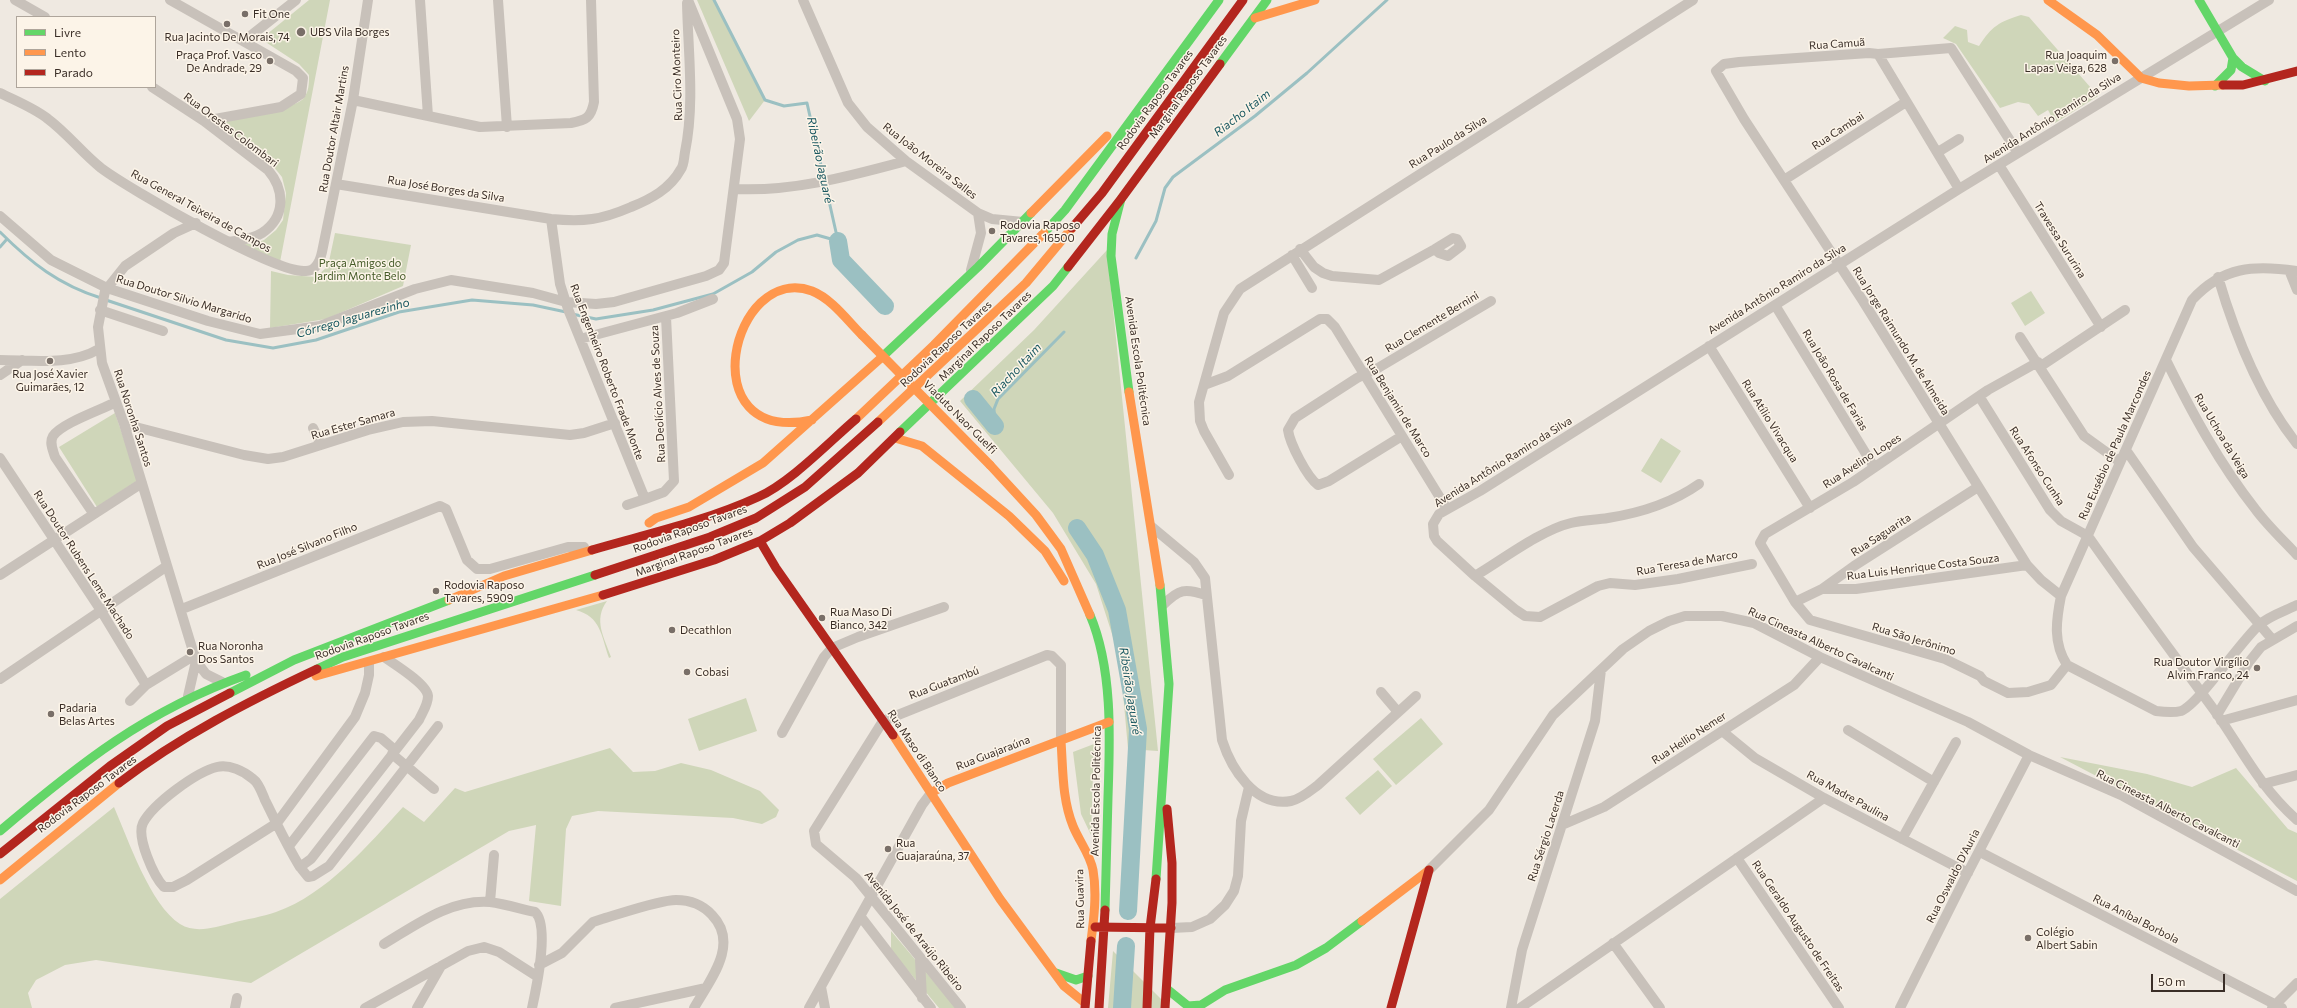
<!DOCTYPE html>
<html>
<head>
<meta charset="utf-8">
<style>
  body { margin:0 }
  #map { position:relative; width:2297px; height:1008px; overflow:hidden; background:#efe9e1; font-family:Commissioner,sans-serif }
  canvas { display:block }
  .legend { position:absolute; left:16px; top:16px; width:140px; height:72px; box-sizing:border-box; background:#fcf4e8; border:1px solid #aea59b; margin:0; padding:5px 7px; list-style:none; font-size:12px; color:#3a2e27 }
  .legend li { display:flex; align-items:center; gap:8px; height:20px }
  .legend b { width:20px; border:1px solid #aea59b }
  .scale { position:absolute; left:2151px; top:974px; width:74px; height:18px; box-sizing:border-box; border:2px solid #3a2e27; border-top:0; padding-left:5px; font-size:12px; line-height:14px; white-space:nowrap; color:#3a2e27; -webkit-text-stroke:3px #fcf4e8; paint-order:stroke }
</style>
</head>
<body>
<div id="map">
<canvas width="2297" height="1008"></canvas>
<ul class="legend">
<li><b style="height:5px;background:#63d668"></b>Livre</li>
<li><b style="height:5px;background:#ff974d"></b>Lento</li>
<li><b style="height:5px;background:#b3261e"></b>Parado</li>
</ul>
<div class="scale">50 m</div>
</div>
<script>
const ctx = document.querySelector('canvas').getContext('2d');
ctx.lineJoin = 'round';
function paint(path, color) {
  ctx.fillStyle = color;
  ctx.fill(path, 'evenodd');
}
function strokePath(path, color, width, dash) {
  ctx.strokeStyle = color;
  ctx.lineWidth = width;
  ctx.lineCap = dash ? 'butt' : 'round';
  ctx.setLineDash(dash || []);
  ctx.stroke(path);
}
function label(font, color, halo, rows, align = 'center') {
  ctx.font = font + ' Commissioner,sans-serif';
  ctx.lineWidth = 3;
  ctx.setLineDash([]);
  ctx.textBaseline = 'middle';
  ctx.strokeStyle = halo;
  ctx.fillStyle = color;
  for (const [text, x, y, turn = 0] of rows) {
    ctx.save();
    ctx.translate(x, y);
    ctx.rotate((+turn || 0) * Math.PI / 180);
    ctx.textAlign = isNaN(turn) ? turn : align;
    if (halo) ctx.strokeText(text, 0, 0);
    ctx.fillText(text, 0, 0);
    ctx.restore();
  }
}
paint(new Path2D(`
  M 309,0 L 330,0 L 280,262 L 241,244 L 254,244 L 264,240 L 276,230 L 283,220 L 286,193 L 282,177 L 273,166 L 214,123 C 231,119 294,109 303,99 C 309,92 309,84 309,75 L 299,64 L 261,39 Z
  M 697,0 L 714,0 L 765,100 L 749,121 Z
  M 2021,15 L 2029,17 L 2098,96 L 2055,123 L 2048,110 L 2038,116 L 2029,104 L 2018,102 L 2000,108 L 1956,44 L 1943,38 L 1955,26 L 1967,30 L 1968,42 L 1979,46 C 1992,26 1999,22 2021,15 Z
  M 335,233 L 411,245 L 403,286 L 326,319 L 270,328 L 271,271 L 288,275 L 316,277 L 328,266 Z
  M 1107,250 L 1158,751 L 1128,749 L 1120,659 L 1096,584 L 1053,513 L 960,401 L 1034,330 Z
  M 2031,291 L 2045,313 L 2025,326 L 2011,303 Z
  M 115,413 L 138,480 L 97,507 L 59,447 Z
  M 1661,438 L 1681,451 L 1661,483 L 1641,471 Z
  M 607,601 C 593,620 604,637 611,657 L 609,658 C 601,635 601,617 576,610 Z
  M 746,698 L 757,731 L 699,751 L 688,719 Z
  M 1421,718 L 1443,744 L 1396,785 L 1373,759 Z
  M 1094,744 L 1091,835 L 1081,814 L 1073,752 Z
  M 610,748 L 633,772 L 655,771 L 681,763 L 711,770 L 760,791 L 779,810 L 776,817 L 762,824 L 733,818 L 598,811 L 572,816 L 566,829 L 561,906 L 529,901 L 536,825 L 509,831 L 251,983 L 96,960 L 65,965 L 36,980 L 28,993 L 32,1008 L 0,1008 L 0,899 L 114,807 C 128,839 150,905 180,924 C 196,934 216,927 232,923 C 247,919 262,917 276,912 C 327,894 368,845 403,807 L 424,822 L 455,788 L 465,792 Z
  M 2060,757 L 2147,774 L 2192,787 L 2236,768 L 2288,829 L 2297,833 L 2297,881 Z
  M 1378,770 L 1392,786 L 1360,815 L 1345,798 Z
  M 891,931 L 956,1008 L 939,1008 L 891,950 Z
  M 1113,951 L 1170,1008 L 1108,1008 Z`), '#cfd6b9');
strokePath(new Path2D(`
  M 0,232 C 31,263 59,285 101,298
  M 0,247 L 7,239
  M 1136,258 L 1156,221 L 1165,188 L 1173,177 L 1255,116 L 1307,73 L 1387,0
  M 106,300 L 226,340 L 273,348 L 316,340 L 399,312 L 472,300 L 533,305 L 566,312
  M 572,314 L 596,319 L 653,310 L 713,294 L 752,272 L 776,252 L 798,240 L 817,235 L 838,241 L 807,103 L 784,106 L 765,100 L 714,0
  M 995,426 L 994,409 L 998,399 L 1064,332`), '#9bc0c2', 3);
strokePath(new Path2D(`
  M 838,241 L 841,260 L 885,306
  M 973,399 L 995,426
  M 1077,528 L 1095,555 L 1117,610 L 1138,729 L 1128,911
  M 1122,1008 L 1126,946`), '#9bc0c2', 18);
strokePath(new Path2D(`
  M 15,0 L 45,17
  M 170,0 L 296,71 L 303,78 L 301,94 L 281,107 L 204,121
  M 420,0 L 428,116
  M 498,0 L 507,127
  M 803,0 L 848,103 L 867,127 L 906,161 L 978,213 L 992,219 L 1023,222
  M 244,41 L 296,0
  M 1878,54 L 1951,48 L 2018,153
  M 152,87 L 204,121 L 268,170 C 285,190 286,217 262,233 C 253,239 240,240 229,242
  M 0,93 C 16,101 34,108 48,119 C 68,134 82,153 101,168 C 129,189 276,274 306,271 C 316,271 320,261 322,252 L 353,100 L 368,0
  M 353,100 L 480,127 L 571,123 C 586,120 591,118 594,102 L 591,0
  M 1938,152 L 1959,139
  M 1999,165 L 2101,327
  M 1784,180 L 1906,102
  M 336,184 L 551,219 C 584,222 601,220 631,207 C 651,199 670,189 681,169 C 684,165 684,157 685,152 C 695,103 688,52 687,3
  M 734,189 C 793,192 850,176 906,161
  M 1959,189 L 1878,54 L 1869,53 L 1739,62 L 1724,64 L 1716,71 L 1744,119 L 1863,301 L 2027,565 L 2041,580 L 2061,596
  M 0,216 L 51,260 L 107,288 L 208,321 L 260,334 L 320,326 L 415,289 L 451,280 L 533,293 L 566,302 L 596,304 L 614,302 L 706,276 L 719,270 L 724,263 L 740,139 L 737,119 L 688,0
  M 551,219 L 560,284 L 568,309 L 645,499 L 664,492 L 674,481 L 666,317
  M 196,223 L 174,233 L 125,266 L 105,291 L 98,327 L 102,363 L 124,424 L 196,661 L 206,674 L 222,682
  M 1300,249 L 1314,267 L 1323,273 L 1332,276 L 1379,280 L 1435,249 L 1439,253 L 1448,256 L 1461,246 L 1457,239 L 1453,238 L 1435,249
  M 1292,255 L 1312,288
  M 971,270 L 981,233 L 978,213
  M 2289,270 L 2297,290
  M 2297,271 C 2254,265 2223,266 2192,300 L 2061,596 C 2056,621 2053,643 2067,665 L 2156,711 C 2164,712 2173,713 2181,711 C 2198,705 2240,642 2259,625 C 2269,616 2285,611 2297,605
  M 2218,277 C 2235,335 2259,396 2297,444
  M 1775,305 L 1874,467
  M 100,310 L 163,331
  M 2020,337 L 2084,436 L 2120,462
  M 580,339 L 677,313 L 713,299
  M 1709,346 L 1810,508
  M 0,360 C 32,360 70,366 99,349
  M 2166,360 C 2192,413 2219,463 2256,510 C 2268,526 2283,540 2297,555
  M 2038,362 L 1988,390 L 1853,482 L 1765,534 L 1760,543 L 1795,602 L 1810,620 L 1945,659 L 1980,676 L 1984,681 L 2008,693 L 2028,692 L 2051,685 L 2067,665
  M 2041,366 L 2125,310
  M 0,375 L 22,360
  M 1204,385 L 1228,376 L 1320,319 L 1327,319 L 1335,327 L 1447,509
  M 1979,396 L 2050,510 L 2061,521 L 2088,536 C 2130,596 2174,655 2217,714 C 2244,753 2260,787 2297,820
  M 124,424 L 244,455 L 268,459 L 283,457 L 368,430 L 403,422 L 432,421 L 570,435 L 584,433 L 615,423
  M 313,428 L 321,445
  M 1402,436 L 1329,481 L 1318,485 C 1307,477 1290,444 1288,430 L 1295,418 L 1357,378 L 1378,368 L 1491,301
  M 2126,450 L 2193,547 L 2272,639
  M 0,458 L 100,609 L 146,685
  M 1229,475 L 1204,431 L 1200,421 L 1199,402 L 1224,313 L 1240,289 L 1693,0
  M 627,505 L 645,499
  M 93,513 L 55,457 C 53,450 49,443 53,436 C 62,423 101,410 116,402
  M 1152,527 L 1194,562 L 1205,578 L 1222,740 C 1231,768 1255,808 1291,801 C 1301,799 1310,791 1318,785 L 1416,696
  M 1752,564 L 1678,579 L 1635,585 L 1610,583 L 1598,586 L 1540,617 L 1525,616 L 1516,610 L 1475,576 L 1437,541 L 1434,536 L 1433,524 L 1439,514 L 1480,491 L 1959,189 L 2269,0
  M 0,575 L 142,483
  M 1475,576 C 1502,560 1541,530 1571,523 C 1583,520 1596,520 1608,518 C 1640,513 1672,503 1699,484
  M 1822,589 L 1856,589 L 2027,565
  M 1795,602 L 1822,589 L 1854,566 L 1978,487
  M 1163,605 C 1179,589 1185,588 1206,595
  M 182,609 L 440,506 L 446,509 L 467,560 L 477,569 L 490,569 L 568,547 L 584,547
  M 369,662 L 369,675 L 365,693 L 355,717 L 277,823 L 187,880 L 173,887 L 164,887 C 154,877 136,837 143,823 C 153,804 196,772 217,767 C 229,764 244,771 253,779 C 259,783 262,793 265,800 C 276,822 287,846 300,867 L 311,859 L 419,720 C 422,713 428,705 428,696 C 427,684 394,664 384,657
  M 0,679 L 167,566
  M 1381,692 L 1398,712
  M 188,696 L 196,661
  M 130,701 L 146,685 L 195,655
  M 2217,715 L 2249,662 L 2261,647 L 2297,626
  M 2221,721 L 2297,700
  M 1848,730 L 1934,782
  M 1722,731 L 1755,758 L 1824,798 L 1968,873
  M 782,733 L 824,657 L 832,648 L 858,637 L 944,607
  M 392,754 L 434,789
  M 2263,784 L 2297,775
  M 1562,825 L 1604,807 L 1794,685 L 1820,657
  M 1902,839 L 1956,742
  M 289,846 L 374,736 L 381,738 L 395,750
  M 1980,852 L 2282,1008
  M 1737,858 L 1839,1008
  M 300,867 L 308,877 L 313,876 L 329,866 L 438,726
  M 1429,870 L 1489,810 L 1553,715 L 1623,649 L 1649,631 L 1669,621 L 1685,616 L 1722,616 L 1754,623 L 1820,657 L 1968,722 L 2029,755 L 2123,796 L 2297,891
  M 490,902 L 494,855
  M 861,917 L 931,1008
  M 1171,928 L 1192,927 L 1210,919 L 1225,905 L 1234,891 L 1238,876 L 1241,821 L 1249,787
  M 1613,943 L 1660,1008
  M 384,944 C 416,925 450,899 490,902 C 505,904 521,909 535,912 C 550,925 536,990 532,1008
  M 920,960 L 922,998
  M 539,965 L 562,953 L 593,922 L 602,919 C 620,914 659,900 676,900 C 690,900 702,904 712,915 C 740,944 710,980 694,1008
  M 821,987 L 825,1008
  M 235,1008 L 237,998
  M 365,1008 L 468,951 L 484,947 L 499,952 L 538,977
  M 417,1008 L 441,966
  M 615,1008 L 706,988
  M 809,1008 L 922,805 L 931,793
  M 961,1008 L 856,878 L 816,844 L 814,831 L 883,721 L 1047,655 L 1052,656 L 1061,665 L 1061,741
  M 1511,1008 L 1522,950 L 1595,721 L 1601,670
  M 1520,1008 L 1824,798
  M 1900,1008 L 1963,882 L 2029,755
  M 2272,1008 L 2297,983`), '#c8c1ba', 10);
strokePath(new Path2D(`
  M 2199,0 L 2233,58 L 2242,67 L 2265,81
  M 1220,64 L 1267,0
  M 2215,86 L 2231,70 L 2233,58
  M 1121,199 L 1112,234 L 1111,256 L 1129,392
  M 1044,233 L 1065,210 L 1219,0
  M 881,358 L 978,267 L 1031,213
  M 900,432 L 1053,286 L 1068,267
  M 1090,615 C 1113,669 1110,739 1108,797 C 1107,835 1106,872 1105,910
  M 317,669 L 343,657 L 595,575
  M 230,693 L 294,660 L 449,600
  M 0,831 C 79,764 147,710 246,675
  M 1156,879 L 1169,684 L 1160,585
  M 1056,973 L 1076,980 L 1088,976
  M 1167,989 L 1188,1006 L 1201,1005 L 1225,990 L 1296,965 L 1326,948 L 1362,921`), '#63d668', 9);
strokePath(new Path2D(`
  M 2048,0 L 2097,35 L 2141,78 L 2159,83 L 2189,86 L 2223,85
  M 1255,18 L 1315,0
  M 1031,213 L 1107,136
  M 1129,392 L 1160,585
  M 856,419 L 934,345 L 1044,233
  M 812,420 C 689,446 732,262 812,291 C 832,299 847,320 862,335
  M 878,422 L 1026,283 L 1072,228
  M 895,438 L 922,446 L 1009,516 L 1045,551 L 1064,581
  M 990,465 L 1036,515 L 1061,549 L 1090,615
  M 649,523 L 656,518 L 689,507 L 763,463 L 881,358
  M 449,600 L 504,576 L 592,550
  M 316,676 L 603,595
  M 893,735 L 1000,899 L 1064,986 L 1085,1003
  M 1061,741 C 1063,769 1062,799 1073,826 C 1079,841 1090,854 1093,870 C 1097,893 1094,918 1091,941
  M 931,793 L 948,783 L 1109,722
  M 0,880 L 119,783
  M 1362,921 L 1429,870`), '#ff974d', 9);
strokePath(new Path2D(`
  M 2223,85 L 2243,85 L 2297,71
  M 1072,228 L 1102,193 L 1243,0
  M 1068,267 L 1121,199 L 1220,64
  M 760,541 L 776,568 L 893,735
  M 592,550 C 647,534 706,521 758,497 C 790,483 829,442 856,419
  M 595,575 L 710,537 L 756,518 L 805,487 L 878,422
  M 603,595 L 714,560 L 760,541 L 790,523 L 858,473 L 900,432
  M 119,783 C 179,737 249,701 317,669
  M 0,854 L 110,766 L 167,726 L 230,693
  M 1095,927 L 1171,928
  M 1085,1008 L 1091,941
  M 1099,1008 L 1105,910
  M 1147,1008 L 1150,928 L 1156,879
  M 1165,1008 L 1172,903 L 1172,863 L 1167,809
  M 1391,1008 L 1429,870`), '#b3261e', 9);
strokePath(new Path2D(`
  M 862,335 L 990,465`), '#ff974d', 9);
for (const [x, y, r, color] of [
  [245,14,4,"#796f68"],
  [227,24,4,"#796f68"],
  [301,32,5,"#796f68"],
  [270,61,4,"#796f68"],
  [2115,61,4,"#796f68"],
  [992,231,4,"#796f68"],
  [50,361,4,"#796f68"],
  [436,591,4,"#796f68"],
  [822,618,4,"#796f68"],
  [672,630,4,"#796f68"],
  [190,652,4,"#796f68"],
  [2257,668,4,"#796f68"],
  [687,672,4,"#796f68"],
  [51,714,4,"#796f68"],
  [888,849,4,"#796f68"],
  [2028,938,4,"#796f68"]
]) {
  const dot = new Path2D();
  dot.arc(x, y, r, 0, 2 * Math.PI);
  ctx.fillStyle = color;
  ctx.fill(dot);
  strokePath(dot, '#fcf4e8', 1.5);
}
label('11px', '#3a2e27', '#fcf4e8', [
  ["Fit One",253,14],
  ["UBS Vila Borges",310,32],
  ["Rua Jacinto De Morais, 74",227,37,"center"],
  ["Praça Prof. Vasco",262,55,"right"],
  ["De Andrade, 29",262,68,"right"],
  ["Rua Joaquim",2107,55,"right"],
  ["Lapas Veiga, 628",2107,68,"right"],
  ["Rodovia Raposo",1000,225],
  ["Tavares, 16500",1000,238],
  ["Rua José Xavier",50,374,"center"],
  ["Guimarães, 12",50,387,"center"],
  ["Rodovia Raposo",444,585],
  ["Tavares, 5909",444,598],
  ["Rua Maso Di",830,612],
  ["Bianco, 342",830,625],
  ["Decathlon",680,630],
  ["Rua Noronha",198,646],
  ["Dos Santos",198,659],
  ["Rua Doutor Virgílio",2249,662,"right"],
  ["Alvim Franco, 24",2249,675,"right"],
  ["Cobasi",695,672],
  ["Padaria",59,708],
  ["Belas Artes",59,721],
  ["Rua",896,843],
  ["Guajaraúna, 37",896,856],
  ["Colégio",2036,932],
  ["Albert Sabin",2036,945]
], 'left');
label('11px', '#3a2e27', '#fcf4e8', [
  ["Rua Camuã",1837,44,-4],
  ["Rua Ciro Monteiro",677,75,-92],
  ["Marginal Raposo Tavares",1188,87,-54],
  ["Rodovia Raposo Tavares",1155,100,-54],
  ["Avenida Antônio Ramiro da Silva",2052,118,-32],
  ["Rua Doutor Altair Martins",334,129,-80],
  ["Rua Orestes Colombari",231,130,37],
  ["Rua Cambai",1838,131,-33],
  ["Rua Paulo da Silva",1448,142,-32],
  ["Rua João Moreira Salles",930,161,38],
  ["Rua José Borges da Silva",446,189,9],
  ["Rua General Teixeira de Campos",201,211,29],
  ["Travessa Sururina",2060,240,58],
  ["Avenida Antônio Ramiro da Silva",1777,289,-32],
  ["Rua Doutor Silvio Margarido",184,299,17],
  ["Rua Clemente Bernini",1432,322,-31],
  ["Marginal Raposo Tavares",985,336,-44],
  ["Rua Jorge Raimundo M. de Almeida",1901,341,58],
  ["Rodovia Raposo Tavares",946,344,-43],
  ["Avenida Escola Politécnica",1138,361,82],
  ["Rua Engenheiro Roberto Frade Monte",607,372,69],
  ["Rua João Rosa de Farias",1835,380,59],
  ["Rua Deolício Alves de Souza",658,394,-93],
  ["Rua Benjamin de Marco",1398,407,58],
  ["Viaduto Naor Guelfi",960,417,45],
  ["Rua Noronha Santos",133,418,72],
  ["Rua Atílio Vivacqua",1770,421,58],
  ["Rua Ester Samara",353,424,-16],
  ["Rua Uchoa da Veiga",2222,436,59],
  ["Rua Eusébio de Paula Marcondes",2115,445,-66],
  ["Rua Avelino Lopes",1862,461,-33],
  ["Avenida Antônio Ramiro da Silva",1503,462,-32],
  ["Rua Afonso Cunha",2037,466,57],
  ["Rodovia Raposo Tavares",690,529,-20],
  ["Rua Saguarita",1881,535,-33],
  ["Rua José Silvano Filho",307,546,-22],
  ["Marginal Raposo Tavares",694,552,-20],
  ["Rua Teresa de Marco",1687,563,-10],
  ["Rua Doutor Rubens Leme Machado",84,565,57],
  ["Rua Luis Henrique Costa Souza",1923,567,-7],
  ["Rodovia Raposo Tavares",372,636,-20],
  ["Rua São Jerônimo",1914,639,17],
  ["Rua Cineasta Alberto Cavalcanti",1821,644,25],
  ["Rua Guatambú",944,683,-21],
  ["Rua Hellio Nemer",1689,738,-33],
  ["Rua Maso di Bianco",917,751,56],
  ["Rua Guajaraúna",993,753,-21],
  ["Avenida Escola Politécnica",1096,791,-89],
  ["Rodovia Raposo Tavares",87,794,-37],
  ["Rua Madre Paulina",1848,796,29],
  ["Rua Cineasta Alberto Cavalcanti",2168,809,27],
  ["Rua Sérgio Lacerda",1546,836,-72],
  ["Rua Oswaldo D'Auria",1953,876,-63],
  ["Rua Guavira",1080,899,-91],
  ["Rua Aníbal Borbola",2136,919,27],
  ["Rua Geraldo Augusto de Freitas",1798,926,56],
  ["Avenida José de Araújo Ribeiro",914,931,51]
]);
label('11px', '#455b28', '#fcf4e8', [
  ["Praça Amigos do",360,263],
  ["Jardim Monte Belo",360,276]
]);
label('italic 12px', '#185760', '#fcf4e8', [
  ["Riacho Itaim",1242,113,-38],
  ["Ribeirão Jaguaré",820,160,78],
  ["Córrego Jaguarezinho",353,318,-16],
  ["Riacho Itaim",1016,370,-47],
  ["Ribeirão Jaguaré",1130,691,81]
]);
</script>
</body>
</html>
